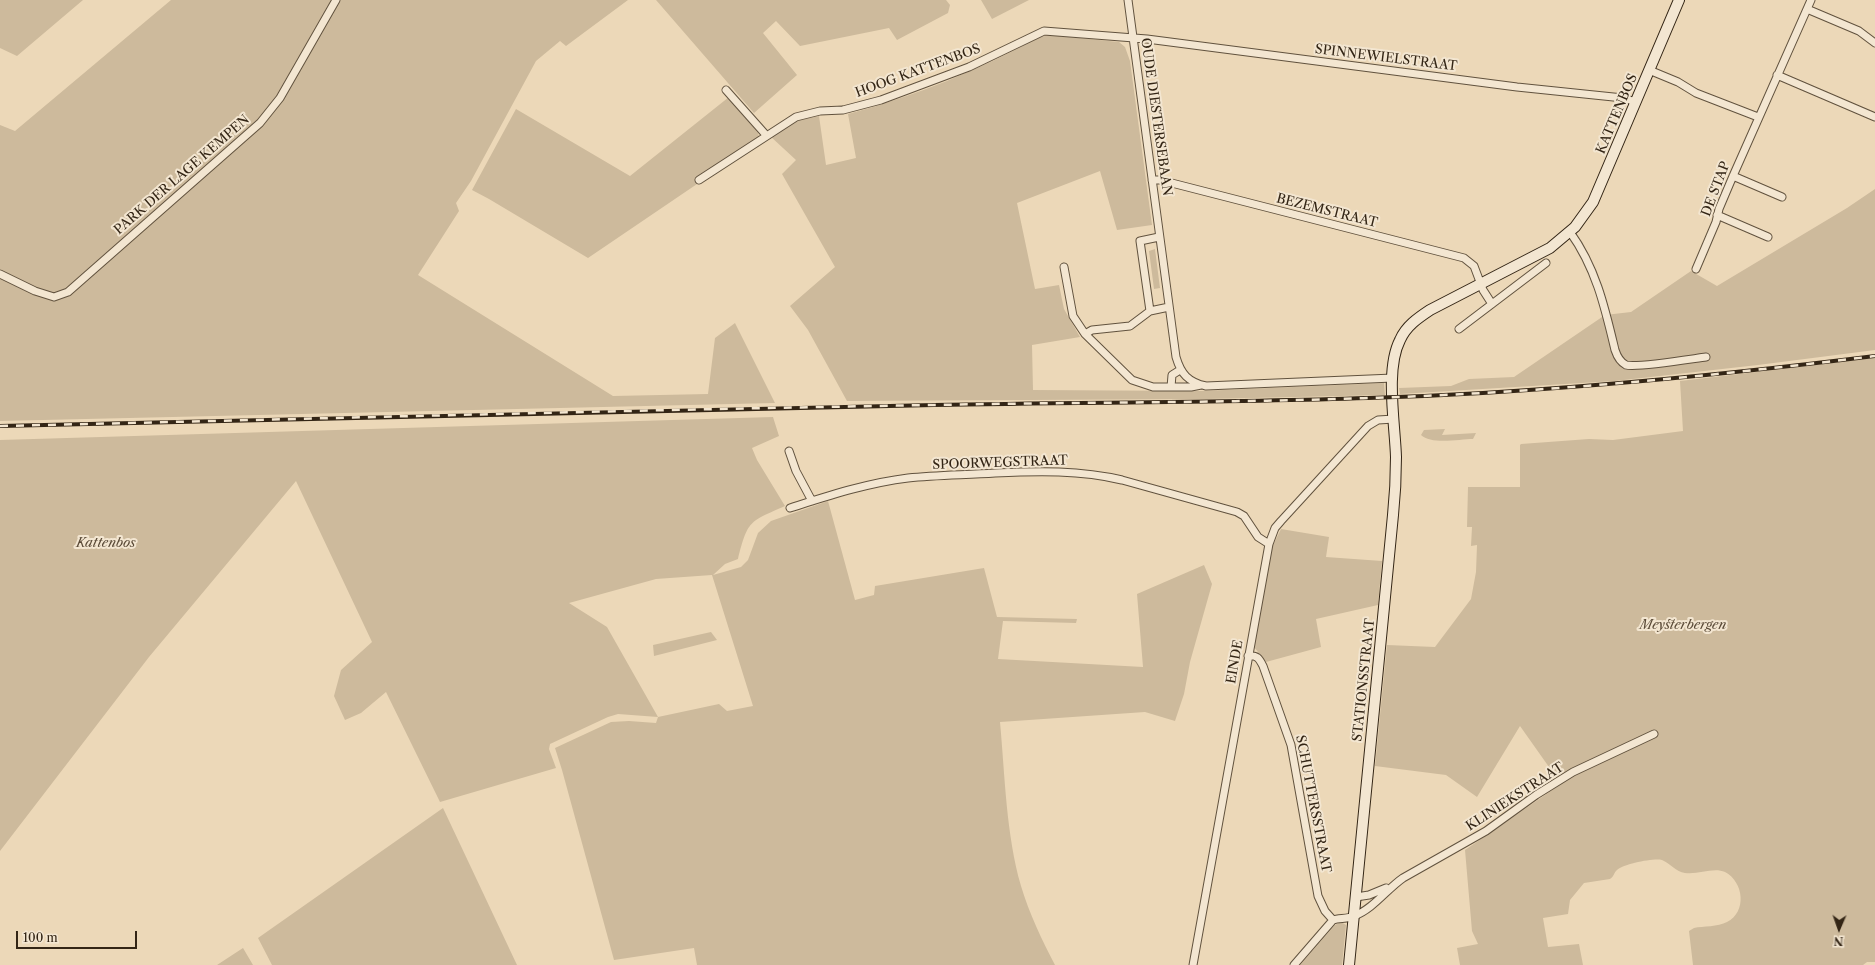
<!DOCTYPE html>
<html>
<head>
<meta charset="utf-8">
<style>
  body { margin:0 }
  #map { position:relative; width:1875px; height:965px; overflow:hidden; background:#ecd8b8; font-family:"Libre Caslon Text",serif }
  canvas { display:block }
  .north { position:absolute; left:1819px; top:909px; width:40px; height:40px; -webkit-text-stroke:3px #f3e6d1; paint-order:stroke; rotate:182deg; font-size:11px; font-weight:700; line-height:16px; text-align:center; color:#332515 }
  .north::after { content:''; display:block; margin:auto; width:14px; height:18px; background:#332515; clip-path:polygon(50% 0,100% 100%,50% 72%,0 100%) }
  .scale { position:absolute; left:16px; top:931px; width:121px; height:18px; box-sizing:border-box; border:2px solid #332515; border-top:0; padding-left:5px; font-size:12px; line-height:14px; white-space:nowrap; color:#332515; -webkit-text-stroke:3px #f3e6d1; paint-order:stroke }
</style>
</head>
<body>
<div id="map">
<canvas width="1875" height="965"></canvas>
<div class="north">N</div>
<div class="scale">100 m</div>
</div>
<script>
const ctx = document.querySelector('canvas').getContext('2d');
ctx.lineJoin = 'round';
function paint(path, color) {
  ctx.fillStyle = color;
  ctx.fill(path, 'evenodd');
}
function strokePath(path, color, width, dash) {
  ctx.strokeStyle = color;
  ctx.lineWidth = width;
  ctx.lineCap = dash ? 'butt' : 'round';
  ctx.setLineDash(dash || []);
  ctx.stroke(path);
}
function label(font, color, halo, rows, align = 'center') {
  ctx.font = font + ' "Libre Caslon Text",serif';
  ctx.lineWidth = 4;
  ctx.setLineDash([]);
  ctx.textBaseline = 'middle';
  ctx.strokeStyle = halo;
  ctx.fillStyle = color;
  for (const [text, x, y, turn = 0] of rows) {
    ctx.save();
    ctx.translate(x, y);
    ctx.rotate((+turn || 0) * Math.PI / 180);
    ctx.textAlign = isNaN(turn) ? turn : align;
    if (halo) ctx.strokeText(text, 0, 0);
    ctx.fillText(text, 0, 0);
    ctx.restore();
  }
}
paint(new Path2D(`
  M 0,0 L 83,0 L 17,56 L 0,48 Z
  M 171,0 L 628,0 L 566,46 L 560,41 L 536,61 L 471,181 L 456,203 L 459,211 L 418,275 L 613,396 L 708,394 L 715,338 L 735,323 L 775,403 L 0,421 L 0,125 L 15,131 Z
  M 656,0 L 946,0 L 950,5 L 948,13 L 897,40 L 889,28 L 800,46 L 776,21 L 763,33 L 797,75 L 754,113 Z
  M 981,0 L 1029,0 L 992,19 Z
  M 1050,35 L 1119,42 L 1125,47 L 1130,61 L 1152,225 L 1117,230 L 1100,171 L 1017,203 L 1035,289 L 1059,285 L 1064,309 L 1080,337 L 1032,345 L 1033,390 L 1201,391 L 1384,383 L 1385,395 L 1207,399 L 847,401 L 808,330 L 790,306 L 835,267 L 782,174 L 796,160 L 770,136 L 796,121 L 819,116 L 826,165 L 856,158 L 848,114 C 915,96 979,70 1040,37 Z
  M 729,97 L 758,133 L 759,137 L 700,182 L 588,258 L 489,199 L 472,190 L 516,109 L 630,176 Z
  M 1875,189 L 1875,350 L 1758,365 L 1615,381 L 1400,394 L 1399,388 L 1451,386 L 1469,379 L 1514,377 L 1605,315 L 1631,312 L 1691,271 L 1717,286 L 1847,208 Z
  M 1155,249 L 1160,288 L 1154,289 L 1149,251 Z
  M 1875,358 L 1875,962 L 1867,962 L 1863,965 L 1693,965 L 1689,931 L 1694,928 C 1703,926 1718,927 1727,922 C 1747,912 1744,882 1725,872 C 1713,867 1698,875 1685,873 C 1676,872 1670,863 1662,860 C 1653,858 1624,864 1617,870 C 1614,872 1614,877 1610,879 L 1584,883 L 1570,900 L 1568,914 L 1543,918 L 1548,947 L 1579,944 L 1583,965 L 1460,965 L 1457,948 L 1478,944 L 1472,931 L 1465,850 L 1561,784 L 1520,726 L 1477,797 L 1446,775 L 1375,766 L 1387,645 L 1435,647 L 1471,599 L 1476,572 L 1477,545 L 1471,546 L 1472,527 L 1467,527 L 1468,487 L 1520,487 L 1520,445 L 1521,444 L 1589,439 L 1613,440 L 1683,431 L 1680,381 Z
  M 773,417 L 779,436 L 752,448 L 757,460 L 785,506 C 749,522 748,520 738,559 L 725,564 L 713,575 L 741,567 L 748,560 L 758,533 L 771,521 L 828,501 L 855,600 L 874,595 L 875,586 L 984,568 L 997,617 L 1077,619 L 1076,623 L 1003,621 L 998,659 L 1143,667 L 1137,594 L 1204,565 L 1212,584 L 1190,662 L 1184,694 L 1175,721 L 1145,712 L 1000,722 C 1005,776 1006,834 1021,886 C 1029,913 1042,940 1055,965 L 697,965 L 694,948 L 614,960 L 562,770 L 555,748 L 611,722 L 629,721 L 656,723 L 658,717 L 618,714 L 608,717 L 550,744 L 549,749 L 556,768 L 440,802 L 386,692 L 361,713 L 345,720 L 334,696 L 341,670 L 372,642 L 296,481 L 149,657 L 0,851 L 0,440 ZM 712,575 L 753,706 L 727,711 L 719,704 L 658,717 L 607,627 L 569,603 L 656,579 Z
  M 1445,429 L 1442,435 L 1476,433 L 1473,439 C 1460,439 1431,445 1421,435 L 1424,430 Z
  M 1281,529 L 1329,537 L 1326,557 L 1382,561 L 1378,605 L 1316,619 L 1321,647 L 1266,662 L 1254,647 L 1255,642 L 1272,547 Z
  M 711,632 L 717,640 L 654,656 L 653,645 Z
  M 443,808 L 517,965 L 272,965 L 258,938 Z
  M 1341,922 L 1346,925 L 1342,965 L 1300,965 L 1335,925 Z
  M 243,948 L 253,965 L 217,965 Z`), '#cdba9c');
const street = new Path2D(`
  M 1128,0 L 1176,357 C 1181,374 1188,382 1206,386 L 1393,378
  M 1807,9 L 1859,31 L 1875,43
  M 1649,70 L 1678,82 L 1696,93 L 1758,117
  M 1777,75 L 1875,117
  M 726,90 L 766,135
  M 1733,176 L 1782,197
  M 699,180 L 796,117 L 820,111 L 843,110 L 881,100 L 969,67 L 1044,31 L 1147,39 L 1517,87 L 1623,98 L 1636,102
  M 1152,180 L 1160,180 L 1464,258 L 1474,266 L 1483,290 L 1492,304
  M 1717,215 L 1768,237
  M 1570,232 C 1596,268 1605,308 1615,350 C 1617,356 1620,362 1626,365 C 1637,368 1691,359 1706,357
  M 1159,237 L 1140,241 L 1150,311 L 1169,307
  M 1064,267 L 1073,316 L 1085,334 L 1132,380 L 1153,387 L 1171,387 L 1172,375 L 1180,370
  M 1696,269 L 1716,222 L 1719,209 L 1733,176 L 1811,0
  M 0,274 L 35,291 L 54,297 L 68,292 L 260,123 L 280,98 L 336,0
  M 1459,329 L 1546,263
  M 1085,334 L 1092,330 L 1130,326 L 1150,311
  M 1171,387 L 1191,387 L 1201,385
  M 789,451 L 796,471 L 812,501
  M 790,508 C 828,496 867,483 908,478 C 937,475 966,475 995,473 C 1038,471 1080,470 1122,480 L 1237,512 L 1244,516 L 1258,537 L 1269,544
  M 1248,656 C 1257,655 1259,658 1263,666 L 1291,745 L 1318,896 L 1325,911 L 1333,920
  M 1356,897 L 1369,895 L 1386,888
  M 1193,965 L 1269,544 L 1275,528 L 1281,521 L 1368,426 L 1378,420 L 1394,419
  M 1294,965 L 1333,920 C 1339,918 1348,919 1354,916 C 1373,909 1387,889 1403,878 L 1486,831 L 1536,795 L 1573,772 L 1654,734`);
const secondary = new Path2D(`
  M 1349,965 L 1393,515 C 1395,496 1396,476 1396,457 C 1395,424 1385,369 1400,340 C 1406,326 1418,318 1430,310 L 1550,248 L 1575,227 L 1593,202 L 1679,0`);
strokePath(street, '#61523e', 9);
strokePath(secondary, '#332515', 12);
strokePath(street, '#f3e6d1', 7);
strokePath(secondary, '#f3e6d1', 10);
const rail = new Path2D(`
  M 0,426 C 311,419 622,410 934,405 C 1078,402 1223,403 1368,398 C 1537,393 1706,377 1875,356`);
strokePath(rail, '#332515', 4);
strokePath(rail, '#f3e6d1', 2.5, [8]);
label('13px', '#332515', '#f3e6d1', [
  ["SPINNEWIELSTRAAT",1386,58,7],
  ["HOOG KATTENBOS",918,71,-20],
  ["KATTENBOS",1617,114,-67],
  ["OUDE DIESTERSEBAAN",1156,117,82],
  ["PARK DER LAGE KEMPEN",182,175,-41],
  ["DE STAP",1716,189,-69],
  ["BEZEMSTRAAT",1327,211,14],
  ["SPOORWEGSTRAAT",1000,463,-2],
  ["EINDE",1235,662,-80],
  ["STATIONSSTRAAT",1364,680,-84],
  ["KLINIEKSTRAAT",1515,797,-33],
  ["SCHUTTERSSTRAAT",1313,804,79]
]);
label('italic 13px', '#5a4a37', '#f3e6d1', [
  ["Kattenbos",106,543],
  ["Meysterbergen",1683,625]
]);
</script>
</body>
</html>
